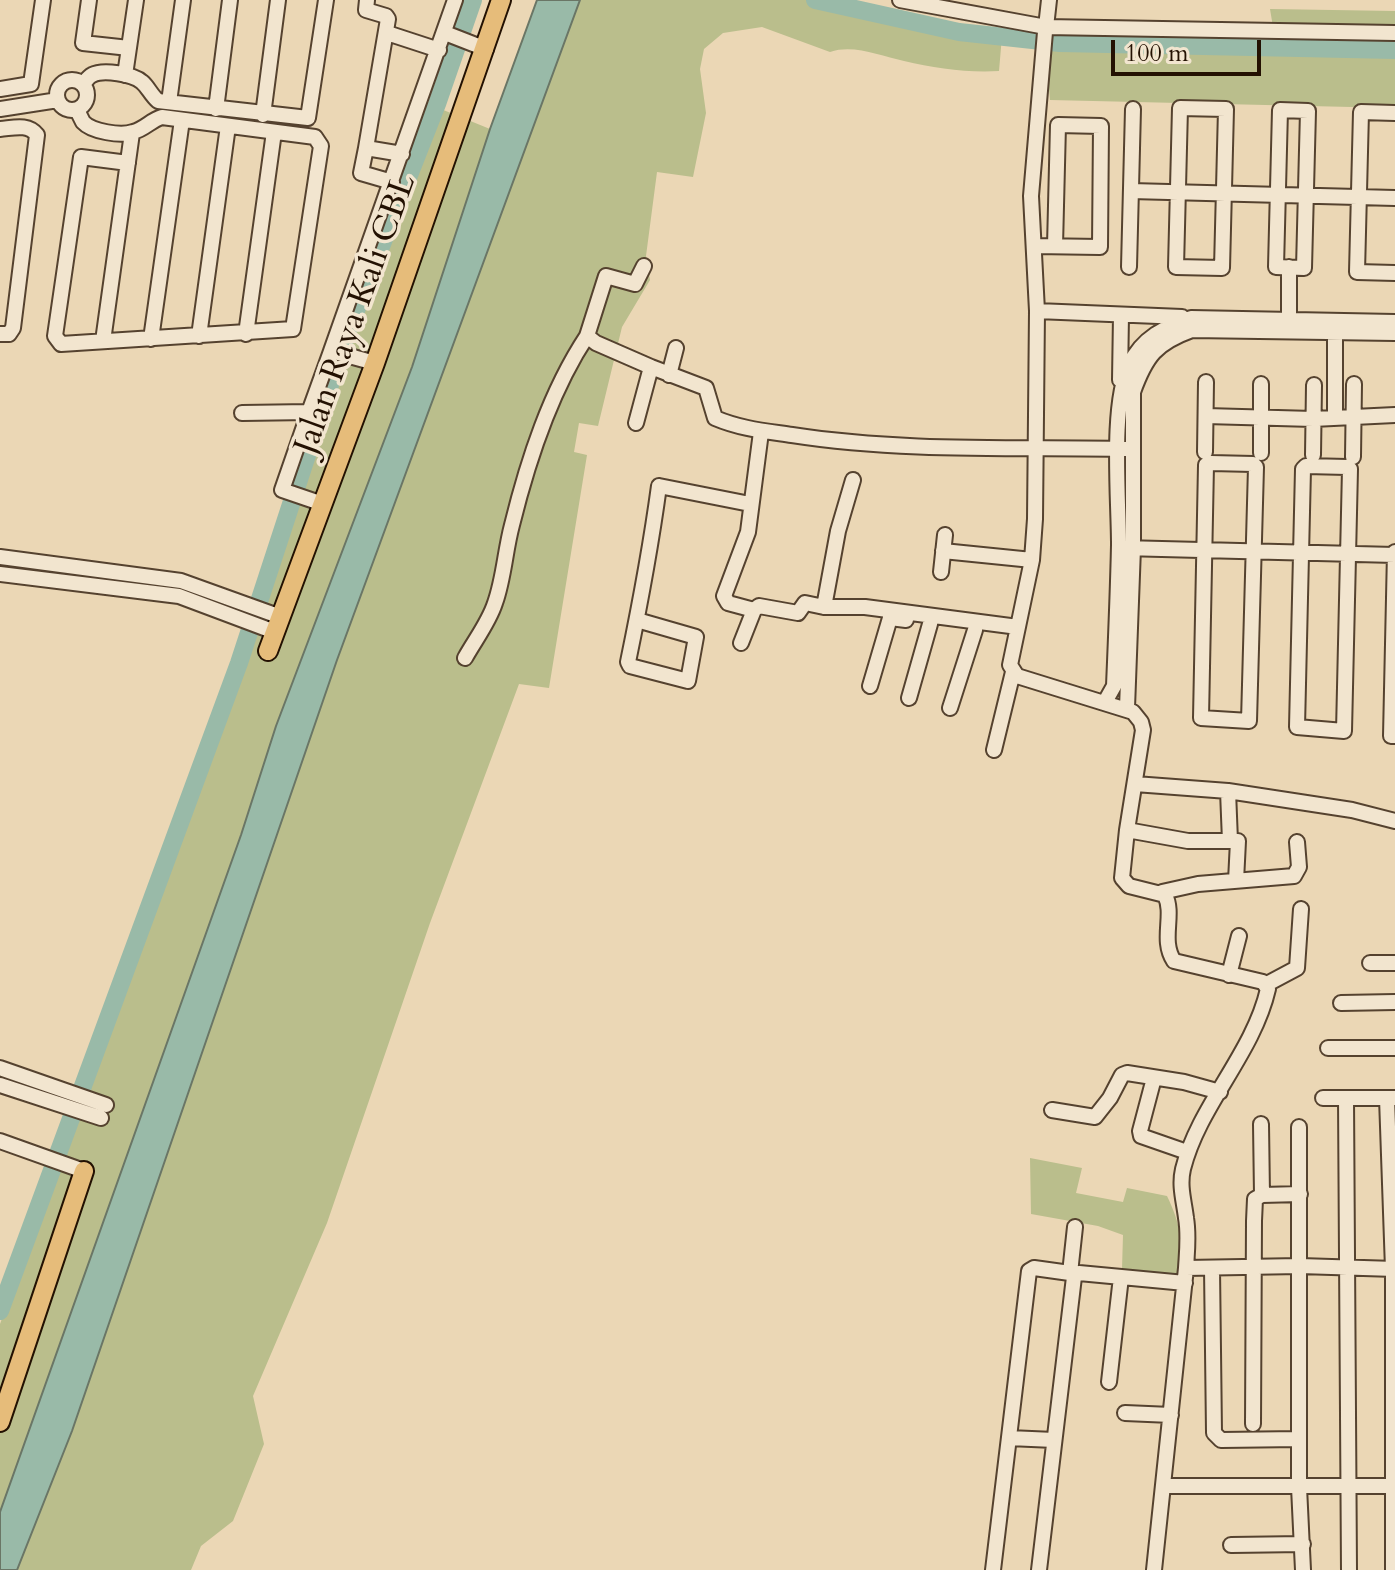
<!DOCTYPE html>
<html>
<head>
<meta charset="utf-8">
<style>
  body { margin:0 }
  #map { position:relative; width:1395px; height:1570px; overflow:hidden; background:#ebd7b5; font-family:Cardo,serif }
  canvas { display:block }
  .scale { position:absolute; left:1111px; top:40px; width:150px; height:36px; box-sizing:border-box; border:4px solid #231102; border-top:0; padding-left:10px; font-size:24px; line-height:28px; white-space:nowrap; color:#231102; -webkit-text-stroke:6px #f2e5cf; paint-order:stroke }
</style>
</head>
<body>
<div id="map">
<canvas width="1395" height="1570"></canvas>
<div class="scale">100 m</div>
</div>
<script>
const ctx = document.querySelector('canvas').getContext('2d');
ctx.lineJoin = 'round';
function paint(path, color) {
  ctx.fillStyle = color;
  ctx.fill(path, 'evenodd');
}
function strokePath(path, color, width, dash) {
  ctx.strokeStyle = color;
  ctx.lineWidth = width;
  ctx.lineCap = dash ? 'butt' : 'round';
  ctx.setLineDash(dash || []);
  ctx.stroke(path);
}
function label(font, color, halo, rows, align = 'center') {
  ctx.font = font + ' Cardo,serif';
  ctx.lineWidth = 7;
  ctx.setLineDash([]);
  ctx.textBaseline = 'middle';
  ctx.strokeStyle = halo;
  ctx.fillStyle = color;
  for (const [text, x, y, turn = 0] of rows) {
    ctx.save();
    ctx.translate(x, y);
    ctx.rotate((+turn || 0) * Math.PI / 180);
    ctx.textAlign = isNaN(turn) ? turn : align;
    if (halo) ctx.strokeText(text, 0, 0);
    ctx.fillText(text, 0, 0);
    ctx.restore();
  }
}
paint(new Path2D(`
  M 580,0 L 815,0 L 959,32 L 1002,36 L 999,71 C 967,73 935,68 904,61 C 880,56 854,44 830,52 L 762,27 L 723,33 L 704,49 L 700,69 L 706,113 L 693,177 L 657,172 L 646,256 L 650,280 L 622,327 L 598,426 L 579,423 L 574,452 L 587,455 L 549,688 L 519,684 L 430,923 L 327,1223 L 253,1396 L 264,1444 L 233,1521 L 201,1546 L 191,1570 L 17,1570 L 72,1431 L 337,660 Z
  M 1270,9 L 1395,11 L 1395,33 L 1274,33 Z
  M 1045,41 L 1395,49 L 1395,108 L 1050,100 Z
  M 436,107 L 490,129 L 412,367 L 276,726 L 241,835 L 0,1512 L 0,1324 Z
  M 1030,1158 L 1082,1168 L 1076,1193 L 1123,1202 L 1127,1188 L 1167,1196 C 1181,1225 1184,1244 1178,1277 L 1122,1269 L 1123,1235 L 1098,1226 L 1031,1214 Z`), '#babe8c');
const water = new Path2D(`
  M 537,0 L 580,0 L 337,660 L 72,1431 L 17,1570 L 0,1570 L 0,1512 L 241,835 L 276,726 L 412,367 L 490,129 Z`);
paint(water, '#99baa8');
strokePath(water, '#6a7666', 2);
strokePath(new Path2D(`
  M 815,0 L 959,32 L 1060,43 L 1395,50
  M 0,1311 L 239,663 L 346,336 L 437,104 L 473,0`), '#99baa8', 18);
const minor = new Path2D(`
  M 89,0 L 83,43 L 129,48
  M 367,0 L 366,10 L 386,16 L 388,19 L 366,148 L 402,154
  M 900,0 L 1046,27 L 1049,0
  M 387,33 L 439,50
  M 445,33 L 486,49
  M 125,75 L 136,0
  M57 95a15 15 0 1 1 30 0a15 15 0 1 1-30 0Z
  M 83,84 C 86,81 88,77 92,75 C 103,69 133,74 142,82 C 148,87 151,95 158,101 L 308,118 L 326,0
  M 0,89 L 31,84 L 43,0
  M 169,102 L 183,0
  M 1180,108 L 1226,109 L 1222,268 L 1176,267 Z
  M 0,109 L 58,100
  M 216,109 L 230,0
  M 77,110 C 79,114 81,118 83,122 C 92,132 121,136 133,132 C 145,129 151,120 162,117 L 315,137 L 321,146 L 293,329 L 61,344 L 55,336 L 81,157 L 128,163
  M 1280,110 L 1308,111 L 1304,268 L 1276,267 Z
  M 1395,113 L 1361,112 L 1357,272 L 1395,273
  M 263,115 L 278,0
  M 0,129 C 13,128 28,123 37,135 L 13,328 L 9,334 L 0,334
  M 366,148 L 361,173 L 392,182
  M 1131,191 L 1395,198
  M 1035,246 L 1100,247 L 1101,126 L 1058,125 L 1055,246
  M 644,266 L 635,284 L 606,276 L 587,336 L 596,343 L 651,367
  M 1129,267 L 1133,109
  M 1289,267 L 1289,325
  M 1037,311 L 1182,317
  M 246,334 L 274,132
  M 199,336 L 228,126
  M 151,339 L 182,120
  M 103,341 L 132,133
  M 375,363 L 331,351 L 455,0
  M 669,375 L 676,348
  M 1120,380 L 1121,315
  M 309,412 L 282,490 L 323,504
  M 242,413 L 309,412 L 331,351
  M 1206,416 L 1313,419 L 1395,415
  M 1335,416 L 1335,331
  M 636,423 L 651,367 L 706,388 L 715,418 C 741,429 765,431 792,435 C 902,452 1015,447 1126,449
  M 1205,452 L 1206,382
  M 1261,453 L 1261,384
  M 1313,455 L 1314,385
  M 1353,457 L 1354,384
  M 1211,463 L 1253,464 L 1256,467 L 1249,721 L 1201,718 L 1206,465 Z
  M 1306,466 L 1347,467 L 1350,469 L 1344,731 L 1297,727 L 1303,469 Z
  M 853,480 L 838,531 L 824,607 L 865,607 L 1018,627
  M 1123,548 L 1395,555
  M 943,551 L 1032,560
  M 1395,552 L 1391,736 L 1395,736
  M 0,557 L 181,581 L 281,617
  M 941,572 L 945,535
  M 0,574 L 179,596 L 275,632
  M 754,610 L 759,606 L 798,613 L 805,603 L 824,607
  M 637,620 L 696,637 L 688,681 L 630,666 L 628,662 C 640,604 651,545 659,486 L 750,504
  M 741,643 L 754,610 L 728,603 L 724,596 L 748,532 L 761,432
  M 465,658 C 475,640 489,622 495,603 C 504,578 505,551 512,525 C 528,460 550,392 587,336
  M 870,686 L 890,618 L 906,620
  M 909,698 L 930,624
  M 1105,702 L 1114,686 C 1116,639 1118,592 1119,545 C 1119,498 1110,404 1130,364 C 1142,338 1165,327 1191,318 L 1395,322
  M 950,708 L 975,630
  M 1127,708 L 1133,548 L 1133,392 C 1146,356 1156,343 1192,330 L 1395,333
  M 994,750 L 1013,672
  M 1135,784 L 1228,791 L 1352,810 L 1395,821
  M 1228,791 L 1230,841 L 1238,841 L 1236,881
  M 1127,830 L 1188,841 L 1230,841
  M 1162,892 L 1198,884 L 1294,876 L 1299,867 L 1297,842
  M 1370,963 L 1395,963
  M 1229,975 L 1239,936
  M 1267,984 L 1297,968 L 1301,909
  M 1341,1003 L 1395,1002
  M 1328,1048 L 1395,1048
  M 0,1068 L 106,1105
  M 1154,1078 L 1140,1131 L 1141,1136 L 1187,1152
  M 0,1085 L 101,1118
  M 1323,1098 L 1394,1098
  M 1346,1098 L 1349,1570
  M 1387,1098 L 1393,1269 L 1393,1570
  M 1052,1110 L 1095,1117 L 1110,1098 L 1122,1075 L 1127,1073 L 1184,1082 L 1220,1092
  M 1299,1127 L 1299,1487 L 1303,1570
  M 0,1141 L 84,1171
  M 1262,1195 L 1300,1194
  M 1186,1268 L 1300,1266 L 1395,1269
  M 1212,1268 L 1214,1433 L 1221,1440 L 1299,1439
  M 1070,1273 L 1075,1227
  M 1109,1382 L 1121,1277
  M 1125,1413 L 1171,1415
  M 1253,1424 L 1254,1221 L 1255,1199 L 1262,1195 L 1261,1124
  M 1009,1438 L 1054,1440
  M 1163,1486 L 1395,1486
  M 1231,1545 L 1303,1544
  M 993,1570 L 1029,1271 L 1034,1268 L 1077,1274
  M 1039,1570 L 1074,1277 L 1079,1273 L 1185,1283
  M 1154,1570 L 1186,1268 C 1187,1251 1189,1235 1186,1218 C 1184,1201 1179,1186 1183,1169 C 1199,1105 1253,1054 1268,989 L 1263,982 L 1174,961 C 1160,940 1175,915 1165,895 L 1129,886 L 1122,878 L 1127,830 L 1143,730 L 1141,722 L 1133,712 L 1017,676 L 1010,665 L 1032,560 L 1035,519 L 1037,311 L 1031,196 L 1045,32 L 1046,27 L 1395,33`);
const major = new Path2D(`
  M 268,651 L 375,363 L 501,0
  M 0,1422 L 84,1171`);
strokePath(minor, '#55422f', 18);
strokePath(major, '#231102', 22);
strokePath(minor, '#f2e5cf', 14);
strokePath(major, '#e6bc7a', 18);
label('34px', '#231102', '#f2e5cf', [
  ["Jalan Raya Kali CBL",357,315,-70]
]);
</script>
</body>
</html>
